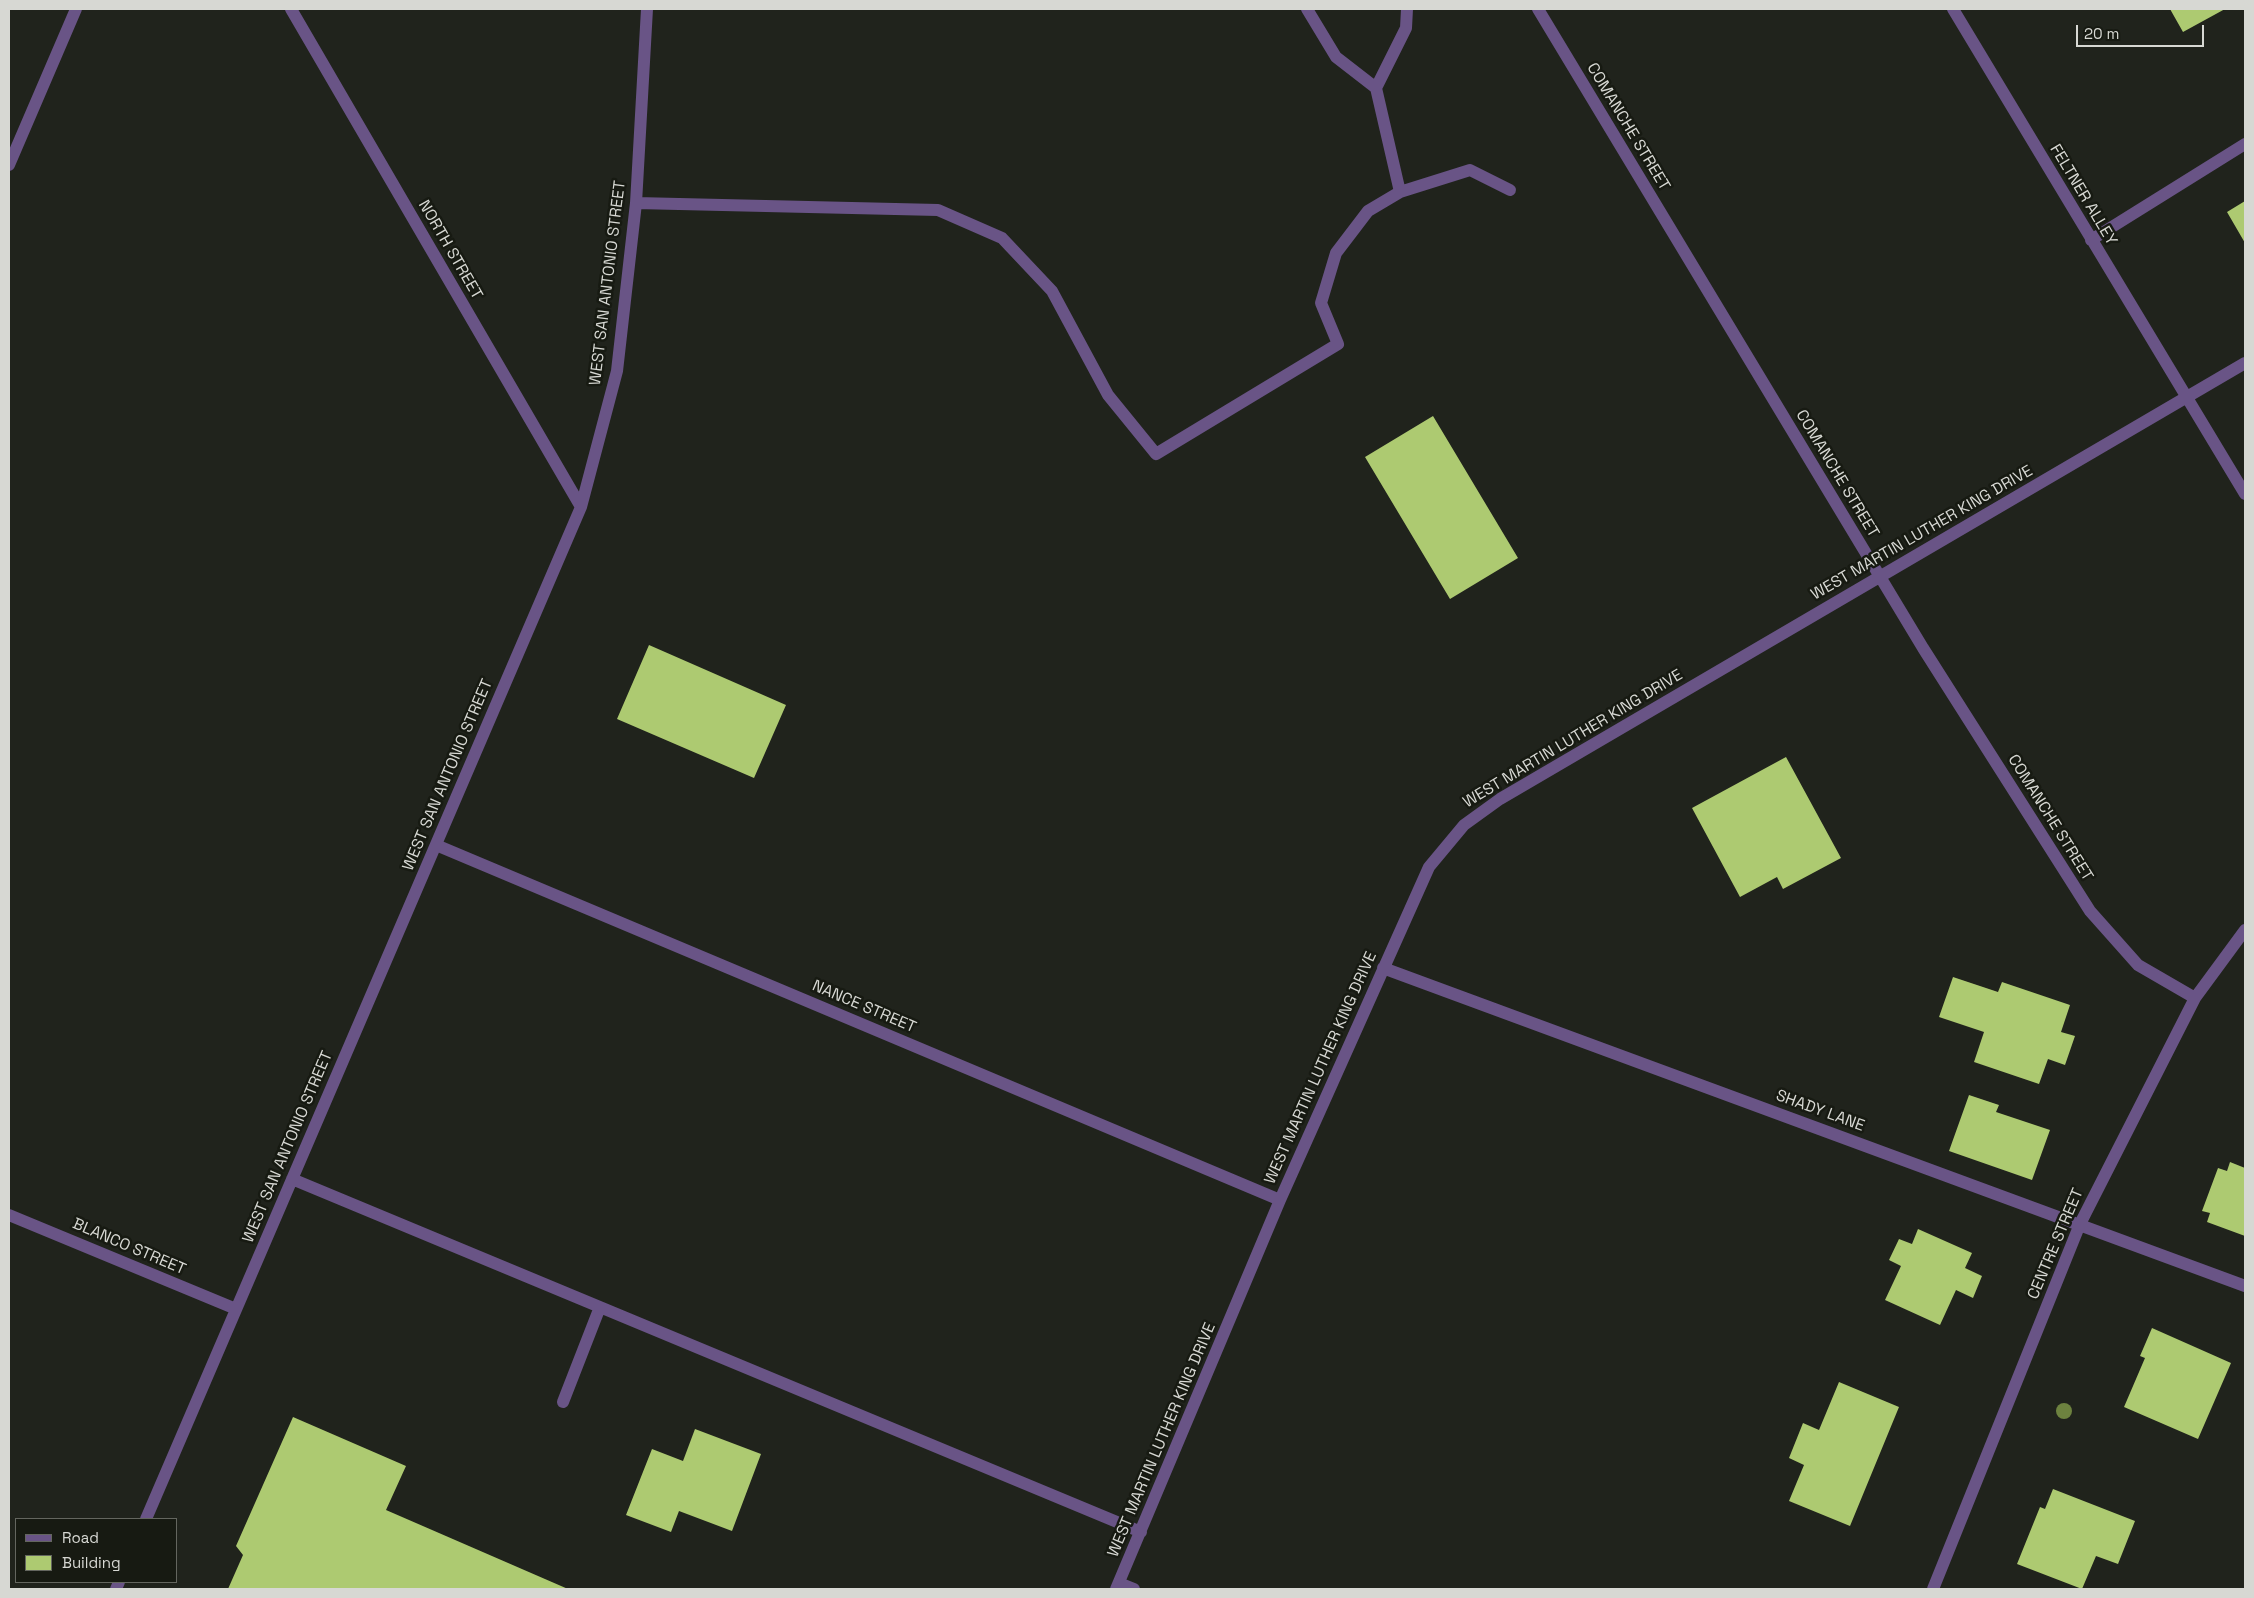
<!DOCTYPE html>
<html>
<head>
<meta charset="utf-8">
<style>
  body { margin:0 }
  #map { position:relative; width:2254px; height:1598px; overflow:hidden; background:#20231c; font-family:"Space Grotesk",sans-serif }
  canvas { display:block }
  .frame { position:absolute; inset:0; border:10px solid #d7d8d3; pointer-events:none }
  .legend { position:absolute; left:15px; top:1518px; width:162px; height:65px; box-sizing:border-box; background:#171a12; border:1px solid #64665f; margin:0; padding:6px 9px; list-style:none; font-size:15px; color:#d7d8d3 }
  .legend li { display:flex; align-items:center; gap:10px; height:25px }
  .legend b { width:25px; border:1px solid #64665f }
  .scale { position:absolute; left:2076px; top:25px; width:128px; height:22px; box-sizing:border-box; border:2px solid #d7d8d3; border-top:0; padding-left:6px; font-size:15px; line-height:18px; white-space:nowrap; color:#d7d8d3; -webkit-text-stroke:4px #171a12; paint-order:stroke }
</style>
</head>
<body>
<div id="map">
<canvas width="2254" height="1598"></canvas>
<div class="frame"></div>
<ul class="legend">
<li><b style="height:6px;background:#695486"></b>Road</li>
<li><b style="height:14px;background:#adca71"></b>Building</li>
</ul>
<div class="scale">20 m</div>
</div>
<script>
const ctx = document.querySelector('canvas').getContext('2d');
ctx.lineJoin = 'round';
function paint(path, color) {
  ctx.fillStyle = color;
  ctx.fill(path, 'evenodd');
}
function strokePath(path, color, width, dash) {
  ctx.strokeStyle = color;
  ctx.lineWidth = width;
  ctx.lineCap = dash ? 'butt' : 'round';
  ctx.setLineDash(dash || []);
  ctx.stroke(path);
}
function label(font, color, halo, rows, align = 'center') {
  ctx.font = font + ' "Space Grotesk",sans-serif';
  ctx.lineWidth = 5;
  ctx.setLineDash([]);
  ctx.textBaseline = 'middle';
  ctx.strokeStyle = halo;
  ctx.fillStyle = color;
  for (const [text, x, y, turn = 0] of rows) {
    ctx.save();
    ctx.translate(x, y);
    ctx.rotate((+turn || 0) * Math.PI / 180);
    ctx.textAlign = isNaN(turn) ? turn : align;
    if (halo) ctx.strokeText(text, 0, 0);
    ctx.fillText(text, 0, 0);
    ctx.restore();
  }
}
paint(new Path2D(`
  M 2170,9 L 2225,9 L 2183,32 Z
  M 2245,201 L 2245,243 L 2227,212 Z
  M 1433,416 L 1518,558 L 1450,599 L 1365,457 Z
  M 649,645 L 786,705 L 754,778 L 617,719 Z
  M 1786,757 L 1841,858 L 1783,889 L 1777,877 L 1740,897 L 1692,808 Z
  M 1953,977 L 1998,992 L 2002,982 L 2070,1005 L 2061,1032 L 2075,1036 L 2065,1065 L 2048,1059 L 2039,1084 L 1974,1062 L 1984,1032 L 1939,1017 Z
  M 1969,1095 L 1999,1105 L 1996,1112 L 2050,1130 L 2032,1180 L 1949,1151 Z
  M 2230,1162 L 2245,1168 L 2245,1236 L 2207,1222 L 2210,1213 L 2202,1211 L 2218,1168 L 2227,1171 Z
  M 1918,1229 L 1972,1253 L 1965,1268 L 1982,1276 L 1973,1298 L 1956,1290 L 1940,1325 L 1885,1300 L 1901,1266 L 1889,1260 L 1899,1239 L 1912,1244 Z
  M 2152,1328 L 2231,1363 L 2198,1439 L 2124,1407 L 2145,1358 L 2140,1356 Z
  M 1839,1382 L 1899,1407 L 1850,1526 L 1789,1501 L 1804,1465 L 1789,1458 L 1803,1423 L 1819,1430 Z
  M 293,1417 L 406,1466 L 386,1510 L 568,1589 L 228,1589 L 243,1555 L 236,1546 Z
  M 695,1429 L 761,1454 L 732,1531 L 679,1511 L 671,1532 L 626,1515 L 652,1449 L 683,1461 Z
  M 2053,1489 L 2135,1521 L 2118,1564 L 2096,1556 L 2082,1589 L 2017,1564 L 2040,1507 L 2045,1509 Z`), '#adca71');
strokePath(new Path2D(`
  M 291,9 L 581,507
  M 1307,9 L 1336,57 L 1376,88
  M 1538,9 L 1923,648 L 2090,911 L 2138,965 L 2195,998
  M 1953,9 L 2245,494
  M 9,165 L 76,9
  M 1400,192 L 1376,88 L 1406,28 L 1407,9
  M 636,203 L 938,210 L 1002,238 L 1052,291 L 1108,395 L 1156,454 L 1338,344 L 1321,303 L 1336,253 L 1368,211 L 1400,192 L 1470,170 L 1510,190
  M 2091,240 L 2245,144
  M 436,845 L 1280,1200
  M 1383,968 L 2245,1286
  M 292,1179 L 1141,1532
  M 9,1215 L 236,1309
  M 563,1402 L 600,1307
  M 146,1519 L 581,507 L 617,371 L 636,203 L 647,9
  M 1119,1583 L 1134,1589
  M 116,1589 L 119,1582
  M 1116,1589 L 1280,1200 L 1429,867 L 1464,825 L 1500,799 L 2245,363
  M 1933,1589 L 2080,1224 L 2195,998 L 2245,930`), '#695486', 12);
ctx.fillStyle = '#6d823f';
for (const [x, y] of [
  [2064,1411]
]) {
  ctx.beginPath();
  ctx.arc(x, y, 8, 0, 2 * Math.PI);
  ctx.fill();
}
label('16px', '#d7d8d3', '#171a12', [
  ["COMANCHE STREET",1628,127,59],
  ["FELTNER ALLEY",2083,195,59],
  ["NORTH STREET",450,250,60],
  ["WEST SAN ANTONIO STREET",608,283,-83],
  ["COMANCHE STREET",1837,474,59],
  ["WEST MARTIN LUTHER KING DRIVE",1922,533,-30],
  ["WEST MARTIN LUTHER KING DRIVE",1573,739,-31],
  ["WEST SAN ANTONIO STREET",448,775,-67],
  ["COMANCHE STREET",2050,818,58],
  ["NANCE STREET",864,1007,23],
  ["WEST MARTIN LUTHER KING DRIVE",1321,1068,-66],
  ["SHADY LANE",1820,1111,20],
  ["WEST SAN ANTONIO STREET",288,1147,-67],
  ["CENTRE STREET",2056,1244,-67],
  ["BLANCO STREET",129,1247,23],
  ["WEST MARTIN LUTHER KING DRIVE",1162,1440,-67]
]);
</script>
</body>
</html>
